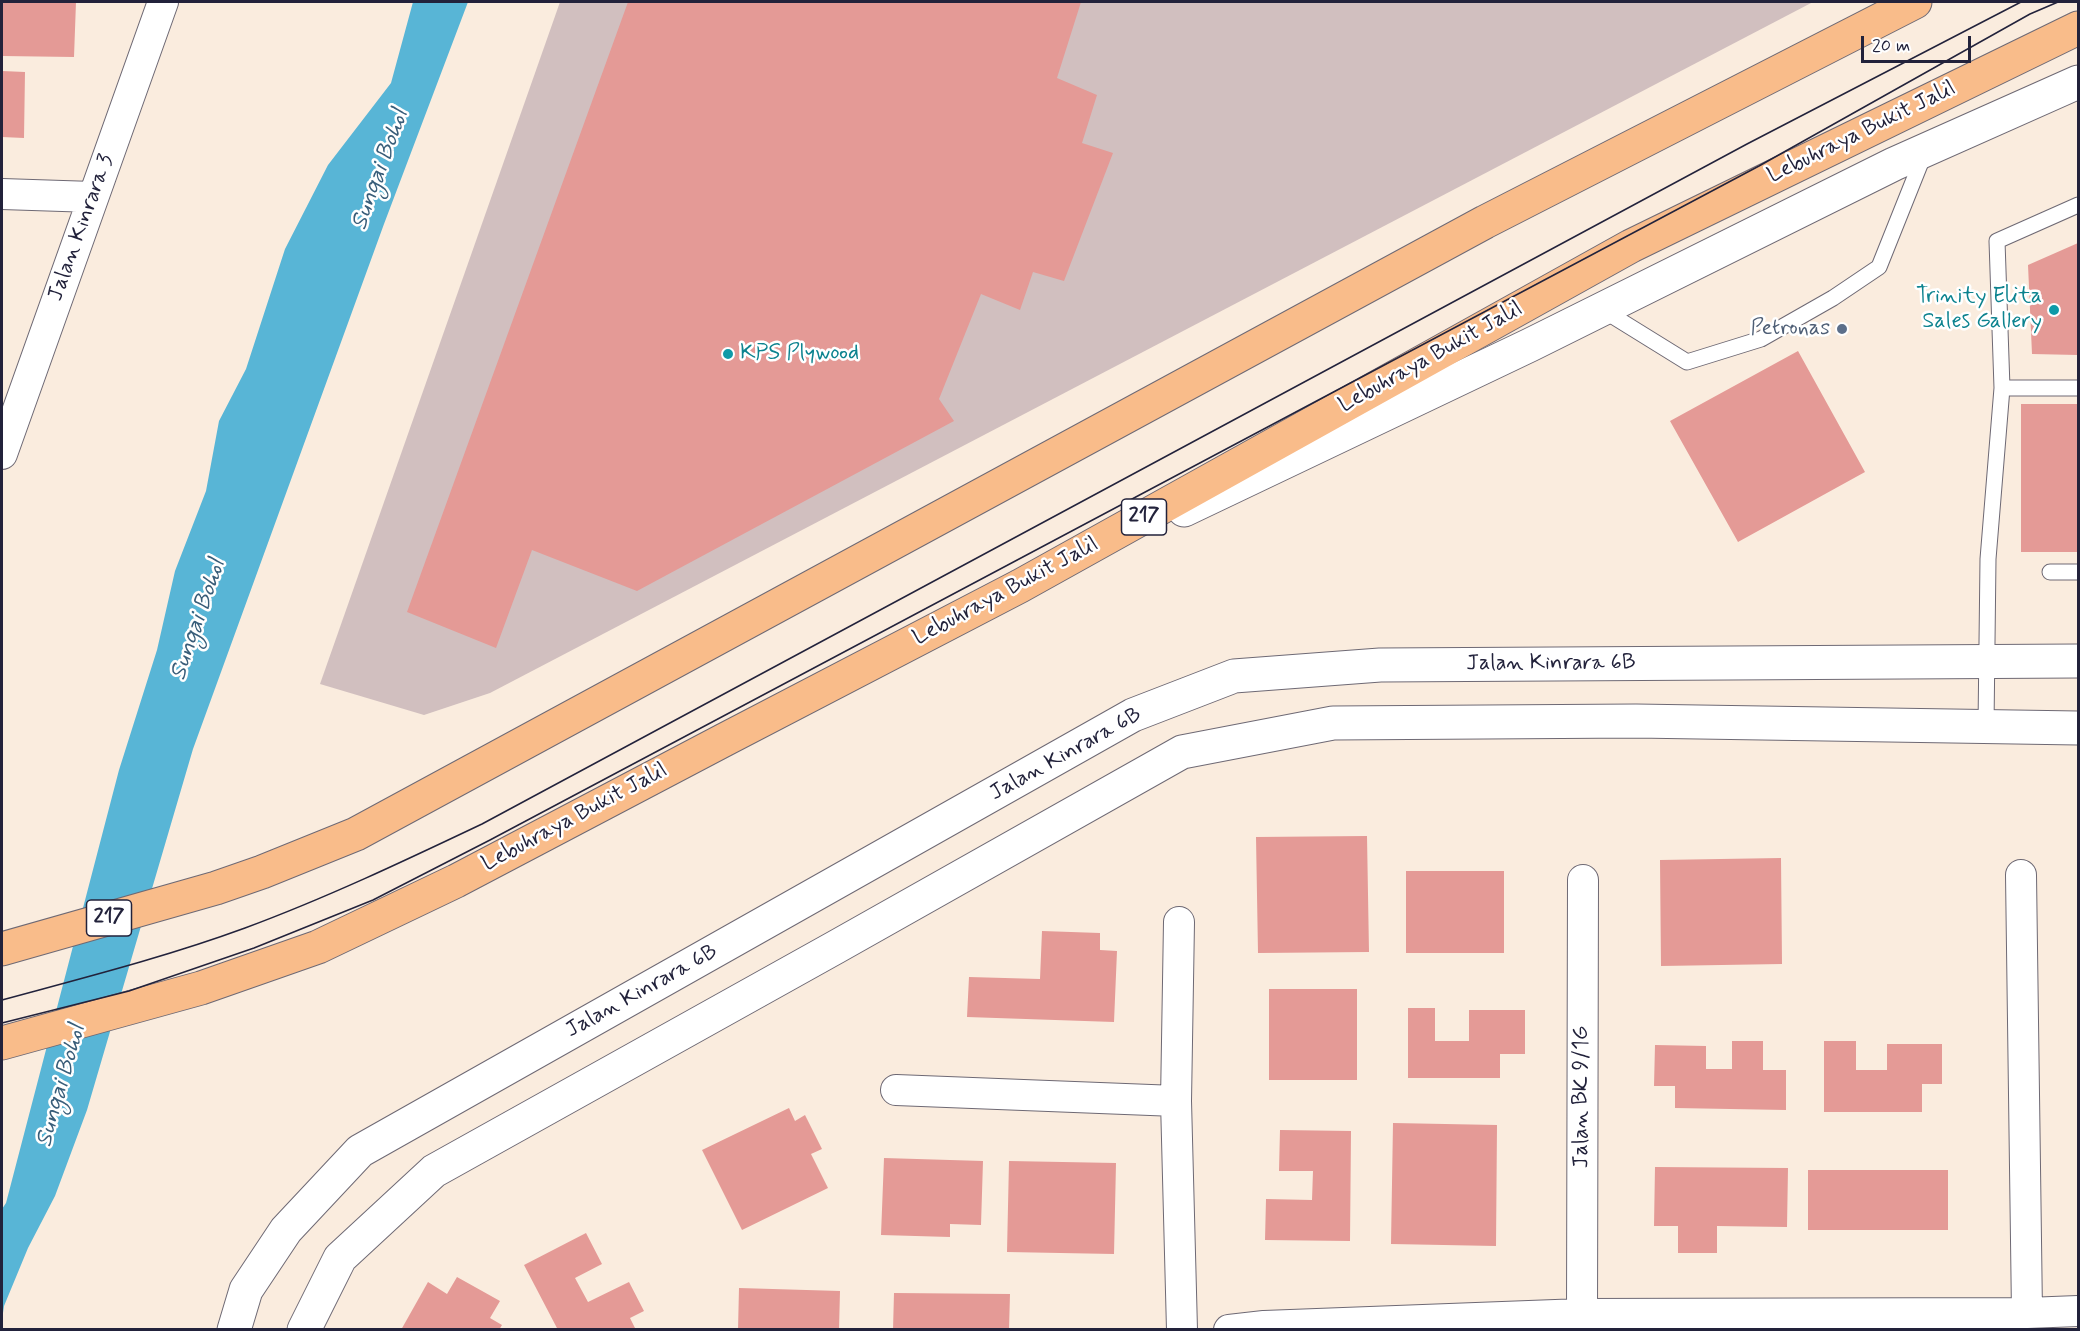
<!DOCTYPE html>
<html>
<head>
<meta charset="utf-8">
<style>
  body { margin:0 }
  #map { position:relative; width:2080px; height:1331px; overflow:hidden; background:#faecde; font-family:Mynerve,sans-serif }
  canvas { display:block }
  .frame { position:absolute; inset:0; border:3px solid #22223b; pointer-events:none }
  .scale { position:absolute; left:1861px; top:36px; width:110px; height:27px; box-sizing:border-box; border:3px solid #22223b; border-top:0; padding-left:8px; font-size:18px; line-height:21px; white-space:nowrap; color:#22223b; -webkit-text-stroke:4px #fff; paint-order:stroke }
</style>
</head>
<body>
<div id="map">
<canvas width="2080" height="1331"></canvas>
<div class="frame"></div>
<div class="scale">20 m</div>
</div>
<script>
const ctx = document.querySelector('canvas').getContext('2d');
ctx.lineJoin = 'round';
function paint(path, color) {
  ctx.fillStyle = color;
  ctx.fill(path, 'evenodd');
}
function strokePath(path, color, width, dash) {
  ctx.strokeStyle = color;
  ctx.lineWidth = width;
  ctx.lineCap = dash ? 'butt' : 'round';
  ctx.setLineDash(dash || []);
  ctx.stroke(path);
}
function label(font, color, halo, rows, align = 'center') {
  ctx.font = font + ' Mynerve,sans-serif';
  ctx.lineWidth = 5;
  ctx.setLineDash([]);
  ctx.textBaseline = 'middle';
  ctx.strokeStyle = halo;
  ctx.fillStyle = color;
  for (const [text, x, y, turn = 0] of rows) {
    ctx.save();
    ctx.translate(x, y);
    ctx.rotate((+turn || 0) * Math.PI / 180);
    ctx.textAlign = isNaN(turn) ? turn : align;
    if (halo) ctx.strokeText(text, 0, 0);
    ctx.fillText(text, 0, 0);
    ctx.restore();
  }
}
paint(new Path2D(`
  M 560,2 L 1813,2 L 490,693 L 424,715 L 320,684 Z`), '#d1bfbf');
paint(new Path2D(`
  M 413,2 L 468,2 L 384,224 L 193,749 L 87,1110 L 55,1196 L 28,1248 L 4,1306 L 2,1320 L 2,1209 L 6,1203 L 119,770 L 157,650 L 175,571 L 206,491 L 219,421 L 246,369 L 285,249 L 328,165 L 391,83 Z`), '#58b5d6');
paint(new Path2D(`
  M 2,2 L 76,2 L 74,57 L 2,56 Z
  M 628,2 L 1081,2 L 1057,78 L 1097,95 L 1082,143 L 1113,153 L 1064,281 L 1033,272 L 1020,310 L 981,294 L 939,399 L 954,421 L 637,591 L 532,550 L 496,648 L 407,612 Z
  M 2,71 L 25,72 L 24,138 L 2,137 Z
  M 2078,243 L 2078,355 L 2032,354 L 2028,265 Z
  M 1798,351 L 1865,472 L 1738,542 L 1670,421 Z
  M 2021,404 L 2078,404 L 2078,552 L 2021,552 Z
  M 1367,836 L 1369,952 L 1258,953 L 1256,837 Z
  M 1781,858 L 1782,964 L 1661,966 L 1660,860 Z
  M 1406,871 L 1504,871 L 1504,953 L 1406,953 Z
  M 1042,931 L 1100,933 L 1100,950 L 1117,951 L 1114,1022 L 967,1017 L 969,977 L 1040,979 Z
  M 1269,989 L 1357,989 L 1357,1080 L 1269,1080 Z
  M 1408,1008 L 1435,1008 L 1435,1041 L 1469,1041 L 1469,1010 L 1525,1010 L 1525,1054 L 1500,1054 L 1500,1078 L 1408,1078 Z
  M 1732,1041 L 1763,1041 L 1763,1070 L 1786,1070 L 1786,1110 L 1675,1108 L 1675,1086 L 1654,1086 L 1655,1045 L 1706,1046 L 1706,1069 L 1732,1069 Z
  M 1824,1041 L 1856,1041 L 1856,1070 L 1887,1070 L 1887,1044 L 1942,1044 L 1942,1084 L 1922,1084 L 1922,1112 L 1824,1112 Z
  M 789,1108 L 795,1121 L 805,1115 L 822,1149 L 811,1154 L 828,1188 L 742,1230 L 702,1150 Z
  M 1393,1123 L 1497,1125 L 1496,1246 L 1391,1244 Z
  M 1280,1130 L 1351,1131 L 1350,1241 L 1265,1240 L 1266,1199 L 1312,1200 L 1313,1171 L 1279,1171 Z
  M 884,1158 L 983,1161 L 981,1225 L 950,1224 L 950,1237 L 881,1235 Z
  M 1009,1161 L 1116,1163 L 1114,1254 L 1007,1252 Z
  M 1655,1167 L 1788,1168 L 1787,1227 L 1717,1226 L 1717,1253 L 1678,1253 L 1678,1226 L 1654,1226 Z
  M 1808,1170 L 1948,1170 L 1948,1230 L 1808,1230 Z
  M 586,1233 L 602,1264 L 575,1278 L 588,1302 L 629,1282 L 644,1311 L 630,1318 L 636,1330 L 558,1330 L 524,1265 Z
  M 457,1277 L 500,1301 L 490,1318 L 502,1325 L 499,1330 L 401,1330 L 428,1282 L 447,1294 Z
  M 739,1288 L 840,1291 L 839,1330 L 738,1330 Z
  M 894,1293 L 1010,1294 L 1009,1330 L 893,1330 Z`), '#e49a96');
const service = new Path2D(`
  M 1603,310 L 1687,362 L 1761,339 L 1833,298 L 1879,267 L 1925,152
  M 2002,388 L 2078,388
  M 2050,572 L 2078,572
  M 1986,726 L 1988,559 L 2002,388 L 1997,241 L 2078,205`);
const minor = new Path2D(`
  M 2,194 L 93,197
  M 2,454 L 163,2
  M 2021,875 L 2027,1313
  M 1179,922 L 1176,1101 L 1182,1330
  M 896,1090 L 1176,1101
  M 1582,1314 L 1583,880
  M 1229,1330 L 1264,1326 L 1582,1314 L 2027,1313 L 2078,1311`);
const tertiary = new Path2D(`
  M 1184,510 L 1530,345 L 1894,164 L 2078,82
  M 234,1330 L 246,1290 L 286,1230 L 360,1151 L 1133,715 L 1234,676 L 1380,665 L 2078,661
  M 304,1330 L 340,1258 L 434,1171 L 836,947 L 1182,752 L 1333,723 L 1636,721 L 2078,728`);
const trunk = new Path2D(`
  M 2,949 L 216,888 L 262,872 L 356,834 L 1485,222 L 1915,2
  M 2,1043 L 201,988 L 318,947 L 456,881 L 724,740 L 1020,586 L 1631,246 L 2078,28`);
strokePath(service, '#6e6974', 17);
strokePath(minor, '#6e6974', 32);
strokePath(tertiary, '#6e6974', 35);
strokePath(trunk, '#6e6974', 35);
strokePath(service, '#fff', 15);
strokePath(minor, '#fff', 30);
strokePath(tertiary, '#fff', 33);
strokePath(trunk, '#f9bc8a', 33);
strokePath(new Path2D(`
  M 2,1000 C 83,978 166,957 245,928 C 326,898 404,861 482,824 L 1747,144 L 2021,2
  M 2,1023 L 129,991 L 254,948 L 373,900 L 490,840 L 1759,166 L 2030,14 L 2058,2`), '#22223b', 1.5);
for (const [x, y, r, color] of [
  [2054,310,6,"#0f9aa8"],
  [1842,329,6,"#5c6f8a"],
  [728,354,6,"#0f9aa8"]
]) {
  const dot = new Path2D();
  dot.arc(x, y, r, 0, 2 * Math.PI);
  ctx.fillStyle = color;
  ctx.fill(dot);
  strokePath(dot, '#fff', 2);
}
for (const [x, y, w] of [
  [1144,517,45],
  [109,918,45]
]) {
  const box = new Path2D();
  box.roundRect(x - w / 2, y - 18, w, 36, 4.5);
  ctx.fillStyle = '#fff';
  ctx.fill(box);
  strokePath(box, '#22223b', 1.5);
}
label('bold 21px', '#22223b', null, [
  ["217",1144,517],
  ["217",109,918]
]);
label('22px', '#22223b', '#fff', [
  ["Lebuhraya Bukit Jalil",1862,133,-26],
  ["Jalan Kinrara 3",82,228,-70],
  ["Lebuhraya Bukit Jalil",1431,358,-29],
  ["Lebuhraya Bukit Jalil",1006,592,-28],
  ["Jalan Kinrara 6B",1551,664],
  ["Jalan Kinrara 6B",1066,755,-29],
  ["Lebuhraya Bukit Jalil",575,818,-28],
  ["Jalan Kinrara 6B",642,992,-29],
  ["Jalan BK 9/1G",1582,1097,-90]
]);
label('22px', '#0d838f', '#fff', [
  ["Trinity Elita",2042,297],
  ["Sales Gallery",2042,322],
  ["KPS Plywood",740,354,"left"]
], 'right');
label('22px', '#4e5e75', '#fff', [
  ["Petronas",1830,329]
], 'right');
label('italic 24px', '#385d79', '#fff', [
  ["Sungai Bohol",381,170,-70],
  ["Sungai Bohol",199,620,-71],
  ["Sungai Bohol",62,1086,-74]
]);
</script>
</body>
</html>
